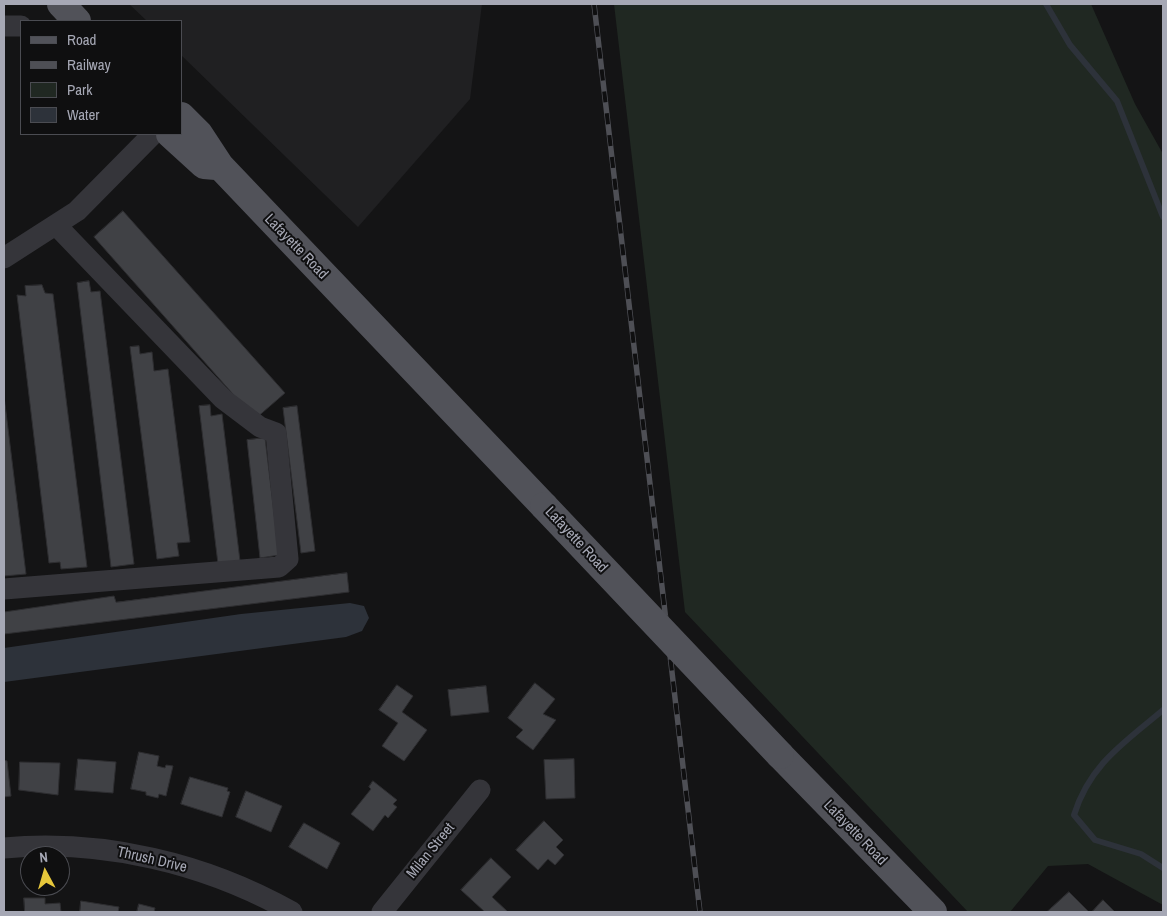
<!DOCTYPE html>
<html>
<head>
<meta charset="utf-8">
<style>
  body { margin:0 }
  #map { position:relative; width:1167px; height:916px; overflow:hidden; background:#141415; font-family:"Archivo Narrow",sans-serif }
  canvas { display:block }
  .frame { position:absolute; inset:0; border:5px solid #a6a8b5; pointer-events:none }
  .legend { position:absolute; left:20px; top:20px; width:162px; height:115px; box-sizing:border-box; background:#0f0f10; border:1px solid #4b4c52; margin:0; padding:6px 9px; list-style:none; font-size:15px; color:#a6a8b5 }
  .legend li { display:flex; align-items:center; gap:10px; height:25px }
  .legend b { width:25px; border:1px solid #4b4c52 }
  .north { position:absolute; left:20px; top:846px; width:50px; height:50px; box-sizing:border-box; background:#0f0f10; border:1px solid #4b4c52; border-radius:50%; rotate:354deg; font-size:14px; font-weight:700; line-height:20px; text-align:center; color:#a6a8b5 }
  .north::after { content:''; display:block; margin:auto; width:18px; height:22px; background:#e6c73b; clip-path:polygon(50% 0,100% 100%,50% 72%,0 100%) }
</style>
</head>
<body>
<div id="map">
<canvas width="1167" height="916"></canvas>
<div class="frame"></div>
<ul class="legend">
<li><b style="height:6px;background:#515259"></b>Road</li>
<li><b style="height:6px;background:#4e4f55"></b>Railway</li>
<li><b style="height:14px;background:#202822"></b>Park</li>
<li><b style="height:14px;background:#2d323a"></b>Water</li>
</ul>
<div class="north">N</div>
</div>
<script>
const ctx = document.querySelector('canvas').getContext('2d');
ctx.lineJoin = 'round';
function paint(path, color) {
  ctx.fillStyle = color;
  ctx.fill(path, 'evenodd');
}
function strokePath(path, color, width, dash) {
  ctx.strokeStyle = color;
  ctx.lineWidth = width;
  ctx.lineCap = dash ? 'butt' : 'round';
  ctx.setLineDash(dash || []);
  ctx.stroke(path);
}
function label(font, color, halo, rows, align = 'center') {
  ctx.font = font + ' "Archivo Narrow",sans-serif';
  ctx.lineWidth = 4;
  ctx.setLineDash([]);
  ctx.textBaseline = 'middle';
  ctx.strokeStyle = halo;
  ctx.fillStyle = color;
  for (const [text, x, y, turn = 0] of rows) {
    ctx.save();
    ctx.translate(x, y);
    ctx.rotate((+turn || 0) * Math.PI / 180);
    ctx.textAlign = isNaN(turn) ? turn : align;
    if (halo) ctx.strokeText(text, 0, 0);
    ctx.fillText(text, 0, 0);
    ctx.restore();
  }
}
paint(new Path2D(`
  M 129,4 L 482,4 L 470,99 L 358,227 L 181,55 L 181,21 L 147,21 Z`), '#202022');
paint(new Path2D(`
  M 614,4 L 1091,4 L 1135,104 L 1163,154 L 1163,905 L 1088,864 L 1048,866 L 1010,912 L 968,912 L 685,612 Z`), '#202822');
paint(new Path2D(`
  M 350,603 L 364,606 L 369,618 L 362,631 L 346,637 L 4,682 L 4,648 L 241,614 Z`), '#2d323a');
strokePath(new Path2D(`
  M 1046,4 L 1070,45 L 1117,101 L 1163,217
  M 1163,710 C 1124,743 1090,764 1074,815 L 1095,840 L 1141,854 L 1163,868`), '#2d323a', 6);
const building = new Path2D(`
  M 123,211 L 285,393 L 255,419 L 94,237 Z
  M 89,281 L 91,292 L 100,291 L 134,564 L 111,567 L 77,283 Z
  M 42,285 L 45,293 L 53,294 L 87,567 L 61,569 L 60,562 L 49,563 L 17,295 L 26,296 L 25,286 Z
  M 139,346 L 140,354 L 152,352 L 154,371 L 168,369 L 190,542 L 177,543 L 179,556 L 157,559 L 130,347 Z
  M 4,396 L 26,574 L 4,576 Z
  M 210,405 L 211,416 L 222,414 L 240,561 L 218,564 L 199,406 Z
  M 297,406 L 315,551 L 301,553 L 283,408 Z
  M 265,438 L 279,555 L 260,558 L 247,440 Z
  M 347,573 L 349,592 L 4,634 L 4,612 L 114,596 L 116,602 Z
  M 535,683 L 555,699 L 543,714 L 556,720 L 533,750 L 516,737 L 523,730 L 508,718 Z
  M 397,685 L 413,696 L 402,712 L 427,730 L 404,761 L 382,746 L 398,723 L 379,710 Z
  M 486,686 L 489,712 L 451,716 L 448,690 Z
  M 139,752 L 159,756 L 157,766 L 165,768 L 166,765 L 173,766 L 166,796 L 159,794 L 158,798 L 146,795 L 146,792 L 131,789 Z
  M 78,759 L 116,762 L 113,793 L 75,790 Z
  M 574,759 L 575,798 L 546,799 L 544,760 Z
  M 4,760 L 7,761 L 11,796 L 4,797 Z
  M 20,762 L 60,763 L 58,795 L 19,790 Z
  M 190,777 L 228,788 L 227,791 L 230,792 L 222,817 L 181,804 Z
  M 373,781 L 397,800 L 393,804 L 397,807 L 388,818 L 385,815 L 373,831 L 351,814 L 371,789 L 369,787 Z
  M 246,791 L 282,806 L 271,832 L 236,817 Z
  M 544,821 L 563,840 L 556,847 L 564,855 L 555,865 L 548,859 L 538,870 L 516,850 Z
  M 304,823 L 340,843 L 327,869 L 289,847 Z
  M 491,858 L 511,877 L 492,897 L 508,912 L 485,912 L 461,890 Z
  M 1069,892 L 1089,912 L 1047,912 Z
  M 24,898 L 45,898 L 45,904 L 60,903 L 61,912 L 25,912 Z
  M 1103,900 L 1115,912 L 1092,912 Z
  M 81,901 L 119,907 L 118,912 L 80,912 Z
  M 139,904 L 155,908 L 154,912 L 137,912 Z`);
paint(building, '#404145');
strokePath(building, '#2e2e31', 1);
strokePath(new Path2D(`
  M 4,26 L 21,26
  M 4,258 L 77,211 L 153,134
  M 4,589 L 279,567 L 288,559 L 276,433 L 260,427 L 223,399 L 56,225
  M 4,848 C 103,839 205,863 292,912
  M 382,912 L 480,790`), '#35353a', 21);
strokePath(new Path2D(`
  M 61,4 L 77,21
  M 181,116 L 199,134 L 220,166 L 544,506
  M 170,134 L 204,165 L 216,166
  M 780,755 L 933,912`), '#515259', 28);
const rail = new Path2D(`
  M 594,4 L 700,912`);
strokePath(rail, '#4e4f55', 5.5);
strokePath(rail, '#0f0f10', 4, [11]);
strokePath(new Path2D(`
  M 544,506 L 780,755`), '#515259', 28);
label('15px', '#a6a8b5', '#0f0f10', [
  ["Lafayette Road",296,247,46],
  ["Lafayette Road",576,540,47],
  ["Lafayette Road",855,833,46],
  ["Milan Street",431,851,-51],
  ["Thrush Drive",152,860,13]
]);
</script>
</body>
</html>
